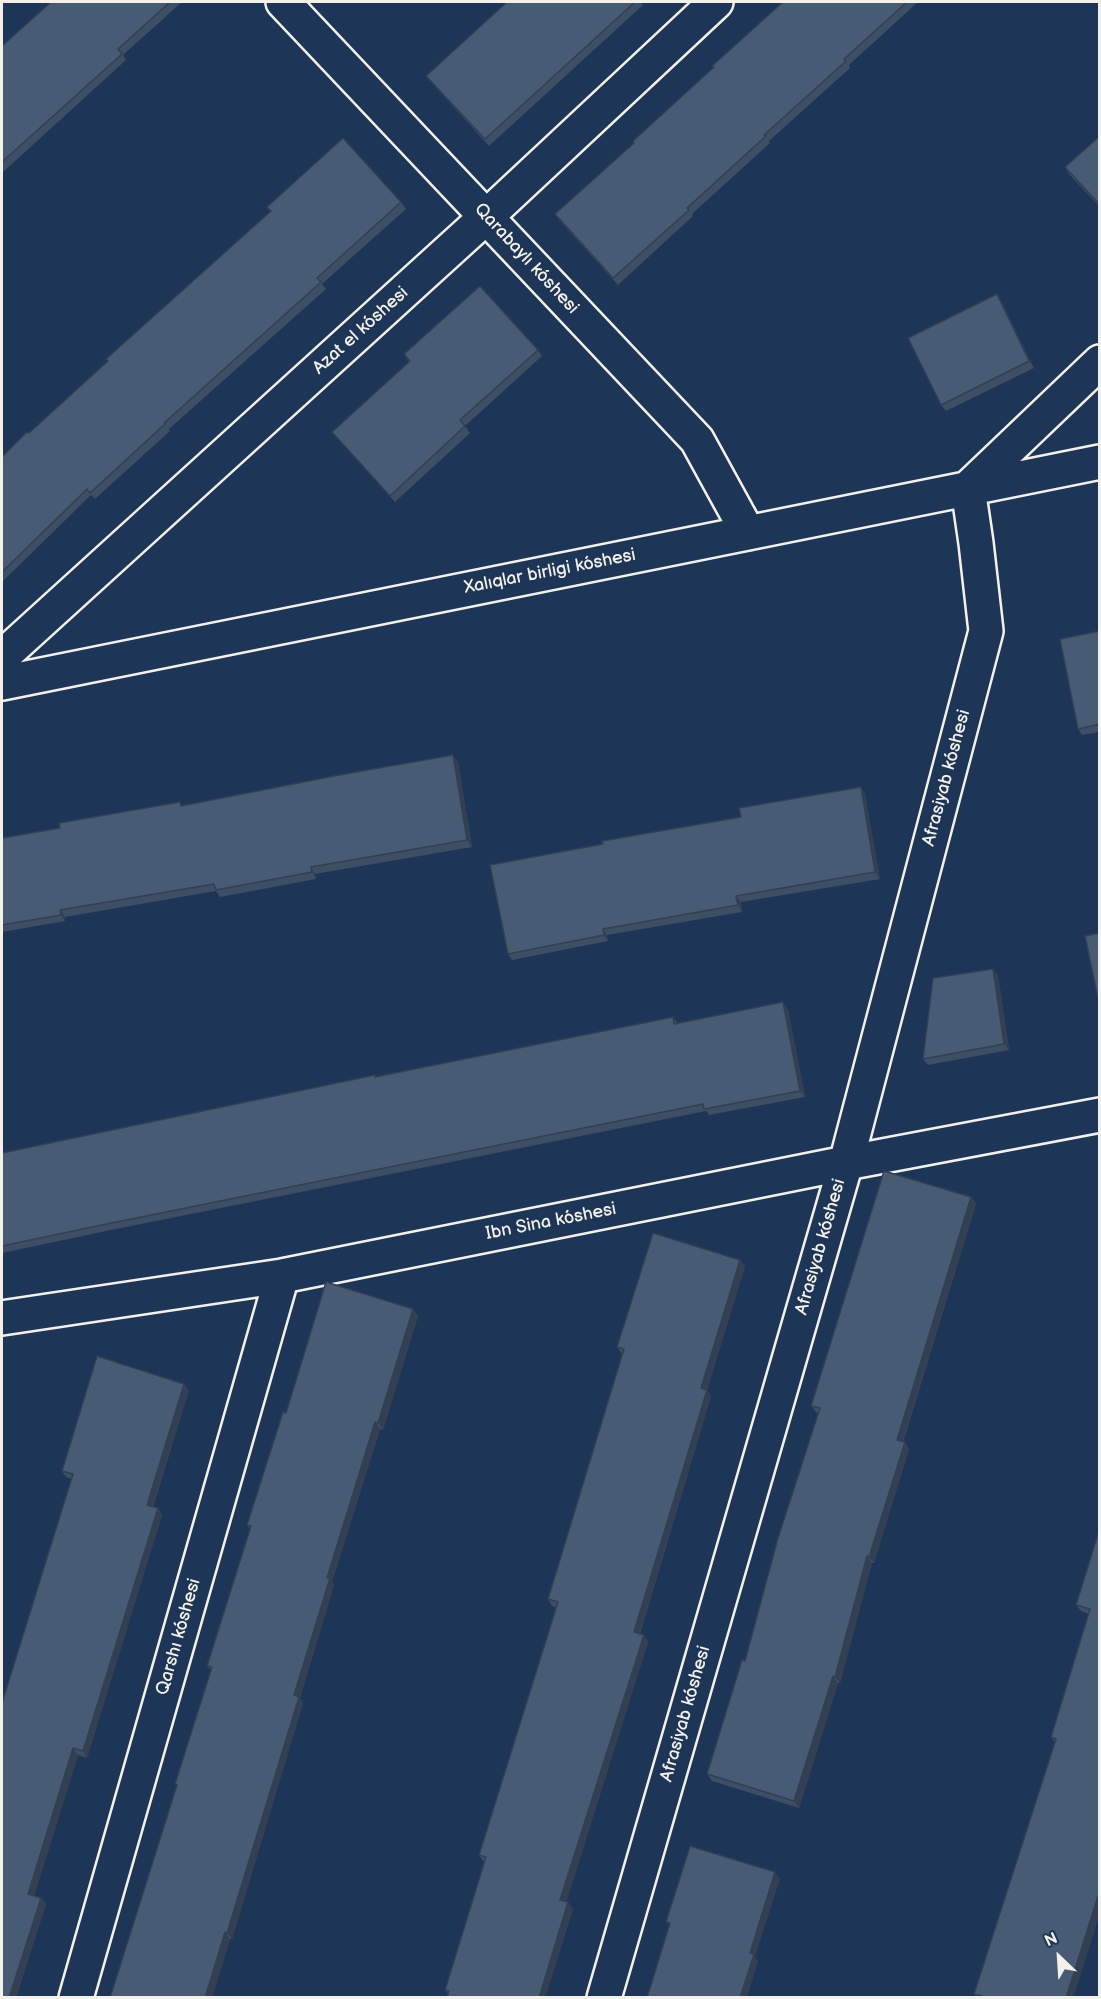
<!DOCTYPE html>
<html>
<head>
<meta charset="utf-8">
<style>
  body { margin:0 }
  #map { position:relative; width:1101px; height:1999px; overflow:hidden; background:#1d3557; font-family:"Balsamiq Sans",sans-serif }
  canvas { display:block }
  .frame { position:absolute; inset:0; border:3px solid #f4f1e8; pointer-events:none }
  .north { position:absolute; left:1029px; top:1927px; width:60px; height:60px; -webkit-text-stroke:4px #1d3557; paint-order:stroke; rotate:335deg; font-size:16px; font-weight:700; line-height:24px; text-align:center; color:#f4f1e8 }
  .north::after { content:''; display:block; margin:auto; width:21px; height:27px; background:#f4f1e8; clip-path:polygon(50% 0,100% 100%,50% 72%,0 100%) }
</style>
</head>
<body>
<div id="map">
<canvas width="1101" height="1999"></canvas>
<div class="frame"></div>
<div class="north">N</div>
</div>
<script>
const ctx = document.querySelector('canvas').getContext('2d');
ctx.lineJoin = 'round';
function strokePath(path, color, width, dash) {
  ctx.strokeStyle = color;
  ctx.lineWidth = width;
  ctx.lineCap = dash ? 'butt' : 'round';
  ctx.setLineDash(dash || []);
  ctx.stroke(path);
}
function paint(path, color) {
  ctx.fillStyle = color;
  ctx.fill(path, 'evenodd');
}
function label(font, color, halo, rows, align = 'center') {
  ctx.font = font + ' "Balsamiq Sans",sans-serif';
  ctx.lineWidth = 4.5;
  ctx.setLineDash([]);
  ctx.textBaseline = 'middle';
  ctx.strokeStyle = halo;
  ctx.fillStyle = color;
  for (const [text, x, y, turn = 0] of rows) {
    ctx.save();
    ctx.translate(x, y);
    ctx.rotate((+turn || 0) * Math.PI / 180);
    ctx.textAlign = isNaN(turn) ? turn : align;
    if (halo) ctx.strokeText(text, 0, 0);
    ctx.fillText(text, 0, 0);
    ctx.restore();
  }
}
const minor = new Path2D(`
  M 283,2 L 697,440 L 748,533
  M 2,657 L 486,217 L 716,2
  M 2,683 L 1100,462
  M 2,1318 L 282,1276 L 846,1163 L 1100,1115
  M 76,1998 L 282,1276
  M 604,1998 L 846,1163 L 986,631 L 976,543 L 968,488 L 1100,362`);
strokePath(minor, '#f4f1e8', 38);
strokePath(minor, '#1d3557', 33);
paint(new Path2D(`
  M 51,2 L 182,2 L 123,55 L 126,60 L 2,173 L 2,46 Z
  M 507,2 L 640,2 L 643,5 L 489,146 L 431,82 L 426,76 Z
  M 783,2 L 918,2 L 849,65 L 850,68 L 769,141 L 770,143 L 692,214 L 693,216 L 618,285 L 560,221 L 555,214 L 634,143 Z
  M 1100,136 L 1100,207 L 1069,174 L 1065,167 Z
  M 401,202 L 406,209 L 322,284 L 326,289 L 169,429 L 170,431 L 95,499 L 91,495 L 2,582 L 2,457 L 29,433 L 271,212 L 267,207 Z
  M 1001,301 L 1034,368 L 946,411 L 941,405 Z
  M 538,350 L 542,356 L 465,426 L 470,433 L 395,502 L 337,438 L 332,432 L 409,362 L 404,354 Z
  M 1100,631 L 1100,732 L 1082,735 L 1078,729 Z
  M 458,762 L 472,847 L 315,874 L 316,879 L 220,897 L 216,891 L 65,917 L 65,921 L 2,932 L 2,838 L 182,806 Z
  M 861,787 L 865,794 L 880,879 L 741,902 L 742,912 L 607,935 L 608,941 L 512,960 L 508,954 L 741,817 Z
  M 998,975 L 1009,1050 L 928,1065 L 923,1059 Z
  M 788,1009 L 805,1097 L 709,1115 L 706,1111 L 116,1229 L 2,1253 L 2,1153 L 375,1075 L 376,1077 L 673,1017 L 677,1023 Z
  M 971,1197 L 976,1204 L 903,1442 L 909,1449 L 874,1563 L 872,1563 L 840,1683 L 838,1683 L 799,1808 L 712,1781 L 707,1774 L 745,1661 L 818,1413 L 816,1412 L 811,1406 Z
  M 740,1260 L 745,1266 L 707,1390 L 711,1396 L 640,1634 L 644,1635 L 648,1642 L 566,1902 L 573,1909 L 545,1998 L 447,1998 L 448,1993 L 445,1990 L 485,1862 L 483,1861 L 479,1855 L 556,1607 L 552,1606 L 548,1599 L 622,1354 L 617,1347 Z
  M 413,1309 L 418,1316 L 383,1430 L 380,1429 L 332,1582 L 334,1585 L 300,1698 L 303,1703 L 232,1939 L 230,1939 L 212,1998 L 177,1786 L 175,1784 L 211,1670 L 207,1666 L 250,1529 L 247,1525 L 286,1413 Z
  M 189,1390 L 153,1507 L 158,1508 L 162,1515 L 87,1758 L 78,1755 L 34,1896 L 41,1898 L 46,1904 L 16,1998 L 71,1479 L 66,1477 L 62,1471 Z
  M 1100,1528 L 1100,1913 L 1073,1998 L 977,1998 L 974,1994 L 1055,1743 L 1051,1737 L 1089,1614 L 1081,1611 L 1076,1605 Z`), '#3e4e64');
paint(new Path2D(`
  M 997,294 L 1001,301 L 1034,368 L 1029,361 Z
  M 453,755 L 458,762 L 472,847 L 467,840 Z
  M 861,787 L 865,794 L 880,879 L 875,872 Z
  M 311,867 L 315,874 L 316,879 L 312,872 Z
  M 736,896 L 741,902 L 742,912 L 738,905 Z
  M 60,910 L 65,917 L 65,921 L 61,915 Z
  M 603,929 L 607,935 L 608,941 L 604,935 Z
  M 993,969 L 998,975 L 1009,1050 L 1004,1044 Z
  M 783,1002 L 788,1009 L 805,1097 L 800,1091 Z
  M 971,1197 L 976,1204 L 901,1446 L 897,1440 Z
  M 740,1260 L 745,1266 L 707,1390 L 711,1396 L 638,1639 L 634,1632 L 701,1388 Z
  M 413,1309 L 418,1316 L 383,1430 L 378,1423 Z
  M 184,1384 L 189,1390 L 151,1511 L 147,1505 Z
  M 375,1422 L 380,1429 L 332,1582 L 334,1585 L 300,1698 L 303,1703 L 232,1939 L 227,1933 L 327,1578 Z
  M 905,1442 L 909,1449 L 874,1563 L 869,1557 Z
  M 158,1508 L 162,1515 L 87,1758 L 83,1751 Z
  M 867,1556 L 872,1563 L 840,1683 L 835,1677 Z
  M 644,1635 L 648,1642 L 565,1907 L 560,1900 Z
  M 833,1676 L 838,1683 L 799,1808 L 794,1801 Z
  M 73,1748 L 78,1755 L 33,1900 L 28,1894 Z
  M 775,1872 L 780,1879 L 755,1957 L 758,1961 L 747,1998 L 740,1998 L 750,1953 Z
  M 1098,1896 L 1100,1897 L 1100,1913 L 1073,1998 L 1066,1998 Z
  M 41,1898 L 46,1904 L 16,1998 L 9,1998 Z
  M 568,1902 L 573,1909 L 545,1998 L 539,1998 Z
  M 225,1932 L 230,1939 L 212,1998 L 205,1998 Z`), '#324051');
const building = new Path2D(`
  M 51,2 L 170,2 L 118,49 L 122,54 L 2,162 L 2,46 Z
  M 507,2 L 635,2 L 485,139 L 426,76 Z
  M 783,2 L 907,2 L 844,59 L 846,61 L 764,135 L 766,136 L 687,208 L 689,210 L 613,278 L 555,214 L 634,143 L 633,141 L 714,67 L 712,66 Z
  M 1100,136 L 1100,205 L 1065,167 Z
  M 343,138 L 401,202 L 317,278 L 321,282 L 164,423 L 165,424 L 90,493 L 87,489 L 2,572 L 2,457 L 27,432 L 29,433 L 108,361 L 106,359 L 271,211 L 267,207 Z
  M 480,286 L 538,350 L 460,420 L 465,426 L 390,496 L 332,432 L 410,361 L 404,354 Z
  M 997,294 L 1029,361 L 941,405 L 908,338 Z
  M 1100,631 L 1100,724 L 1078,729 L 1060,639 Z
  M 453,755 L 467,840 L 311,867 L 312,872 L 216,890 L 214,884 L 60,910 L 61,915 L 2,925 L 2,838 L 60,828 L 59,823 L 180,802 L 181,806 L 339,775 Z
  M 861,787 L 875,872 L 736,896 L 738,905 L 603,929 L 604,935 L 508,954 L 490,865 L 603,844 L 602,841 L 741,817 L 739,808 Z
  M 1100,933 L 1100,1008 L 1085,936 Z
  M 993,969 L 1004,1044 L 923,1059 L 933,978 Z
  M 783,1002 L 800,1091 L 704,1109 L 703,1104 L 111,1223 L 2,1246 L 2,1153 L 375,1075 L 375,1077 L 673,1017 L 674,1024 Z
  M 884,1171 L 971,1197 L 897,1440 L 905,1442 L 869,1557 L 867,1556 L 835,1677 L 833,1676 L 794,1801 L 707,1774 L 742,1660 L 745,1661 L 778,1538 L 820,1408 L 811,1406 Z
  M 653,1233 L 740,1260 L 701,1388 L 707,1390 L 634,1632 L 644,1635 L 560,1900 L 568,1902 L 539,1998 L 447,1998 L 449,1991 L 445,1990 L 486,1857 L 479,1855 L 558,1602 L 548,1599 L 624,1349 L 617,1347 Z
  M 326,1282 L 413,1309 L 378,1423 L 375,1422 L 327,1578 L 330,1578 L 294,1695 L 299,1697 L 227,1933 L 225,1932 L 205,1998 L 110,1998 L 177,1785 L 175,1784 L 212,1667 L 207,1666 L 251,1526 L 247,1525 L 283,1412 L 286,1413 Z
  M 97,1356 L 184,1384 L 147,1505 L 158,1508 L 83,1751 L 73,1748 L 28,1894 L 41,1898 L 9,1998 L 2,1998 L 2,1703 L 73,1474 L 62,1471 Z
  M 1100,1528 L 1100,1896 L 1098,1896 L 1066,1998 L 981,1998 L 982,1996 L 974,1994 L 1056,1739 L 1051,1737 L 1090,1609 L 1076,1605 Z
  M 690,1846 L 775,1872 L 750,1953 L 754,1954 L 740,1998 L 647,1998 L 670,1923 L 666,1922 Z`);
paint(building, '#485b74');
strokePath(building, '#324051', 1.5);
label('18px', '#f4f1e8', '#1d3557', [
  ["Qarabaylı kóshesi",526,259,47],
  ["Azat el kóshesi",361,331,-42],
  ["Xalıqlar birligi kóshesi",550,572,-11],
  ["Afrasiyab kóshesi",947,778,-75],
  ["Ibn Sina kóshesi",551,1222,-11],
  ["Afrasiyab kóshesi",821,1247,-74],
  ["Qarshı kóshesi",179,1637,-74],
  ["Afrasiyab kóshesi",686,1714,-74]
]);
</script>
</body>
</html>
